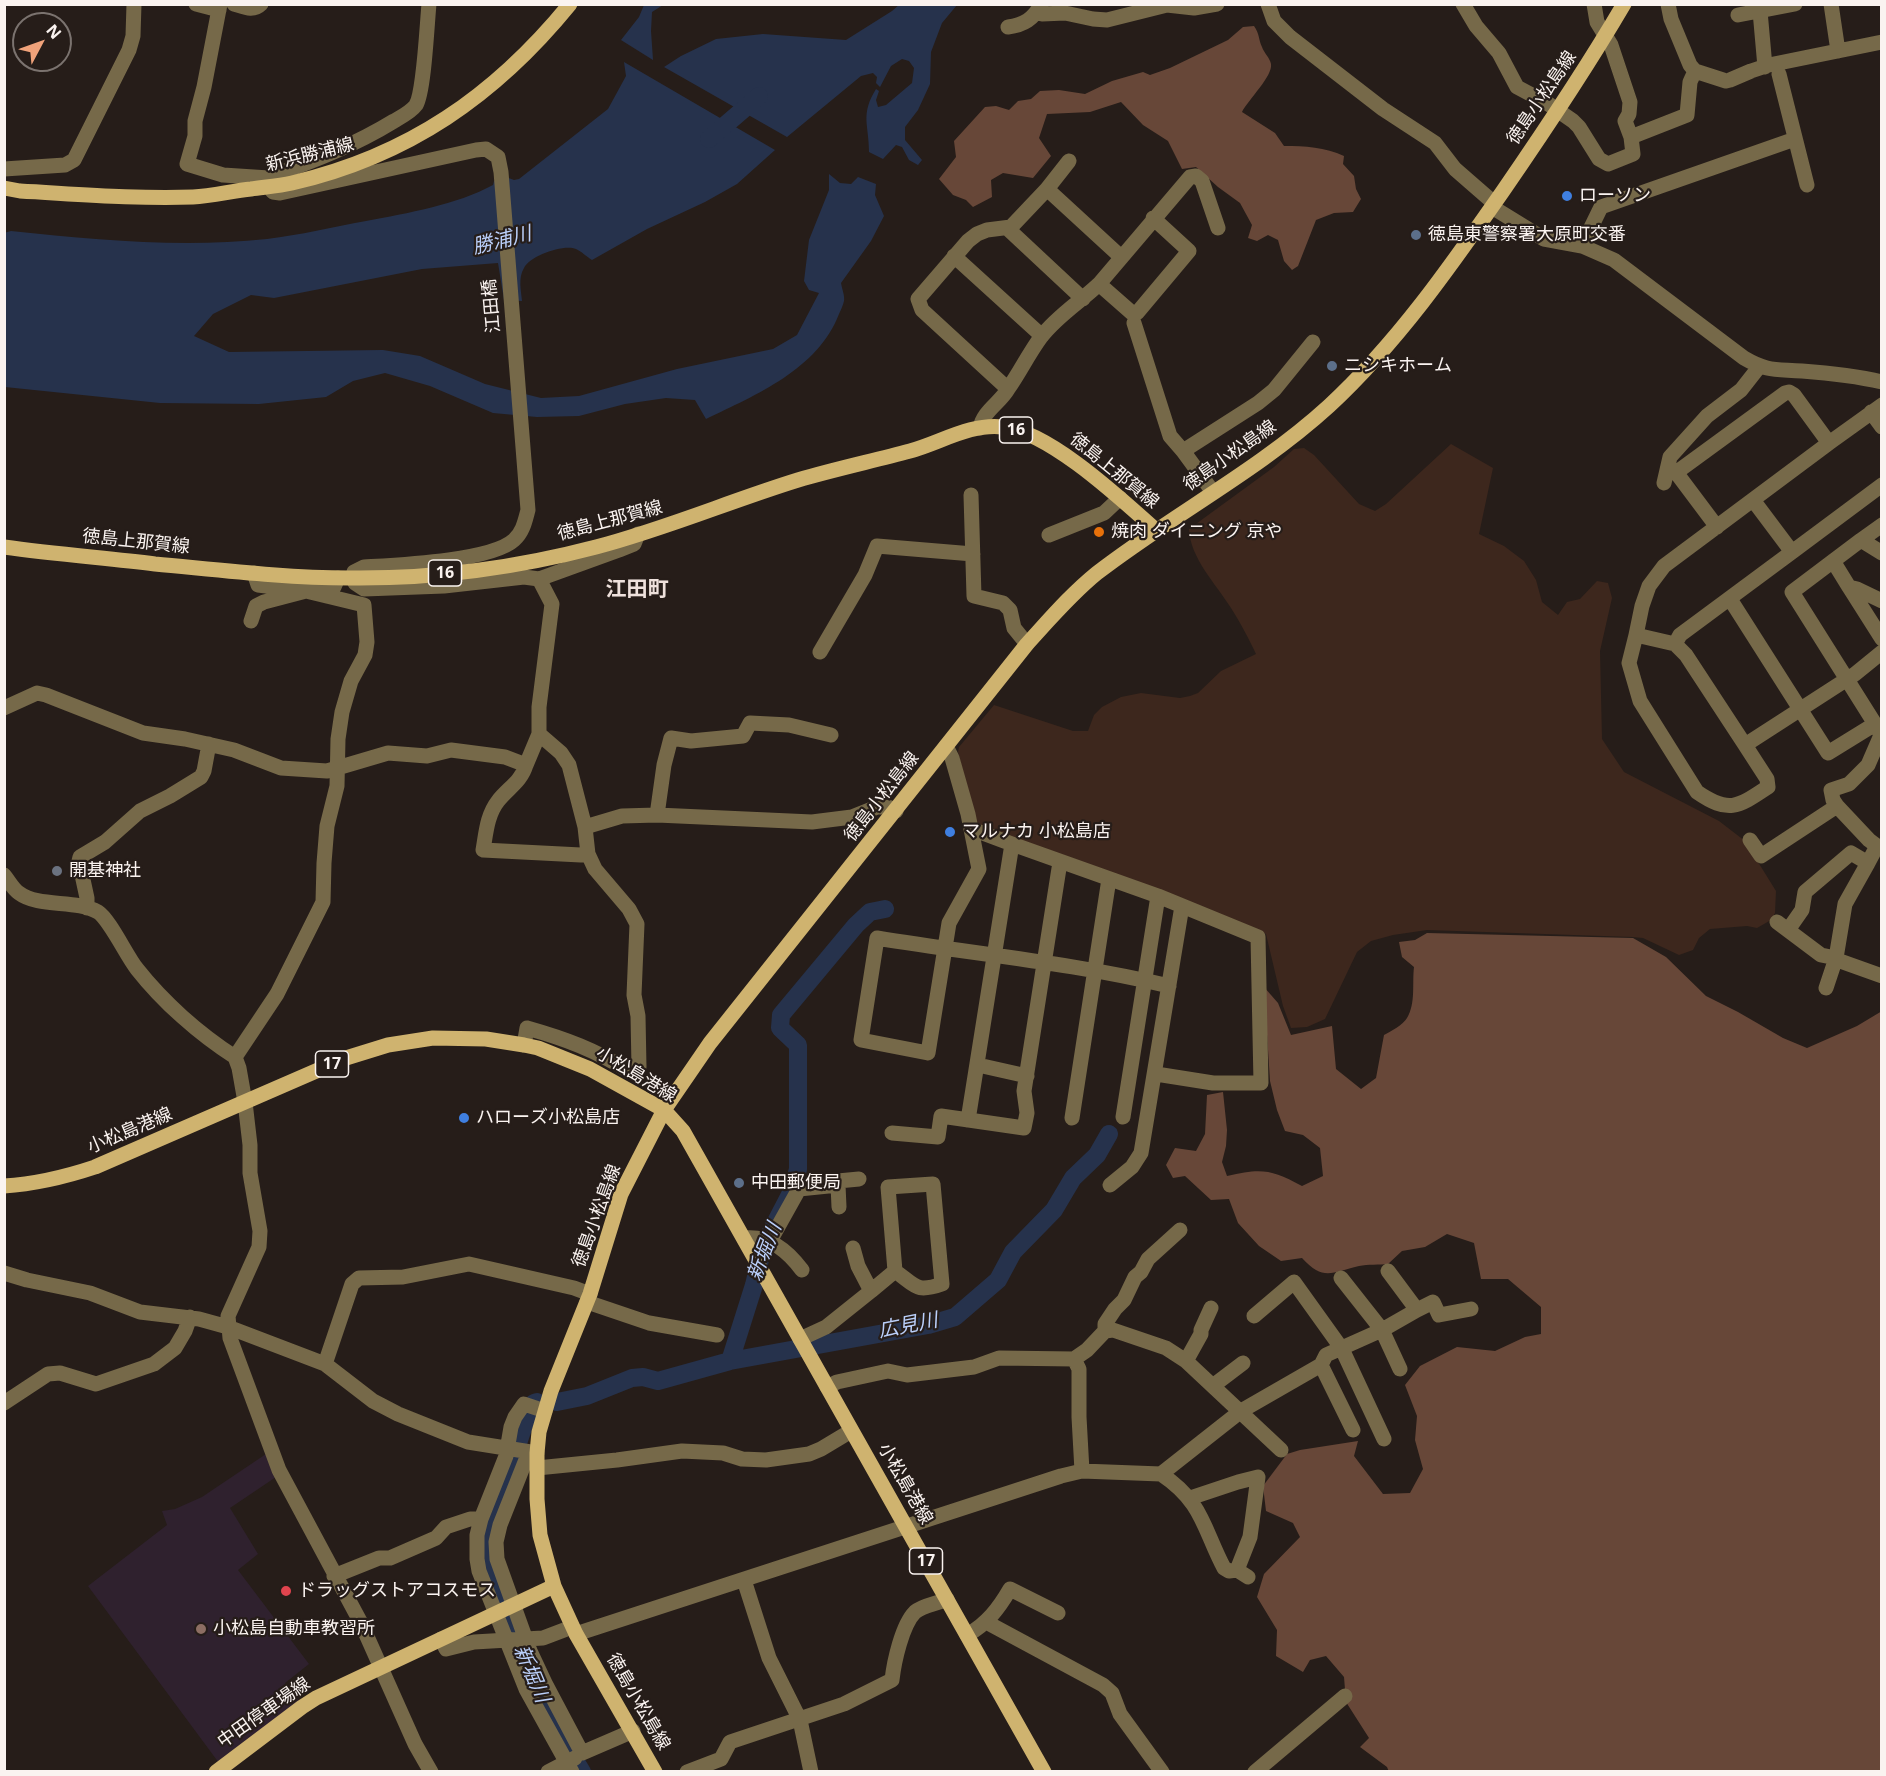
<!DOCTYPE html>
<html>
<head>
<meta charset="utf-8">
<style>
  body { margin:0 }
  #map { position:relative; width:1886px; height:1776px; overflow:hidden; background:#261d19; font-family:"Noto Sans",sans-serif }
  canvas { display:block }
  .frame { position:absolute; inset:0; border:6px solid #faf3f0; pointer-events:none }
  .north { position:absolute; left:12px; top:12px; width:60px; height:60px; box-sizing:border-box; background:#261d19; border:2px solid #7b736f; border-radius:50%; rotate:49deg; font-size:16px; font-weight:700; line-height:24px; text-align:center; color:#faf3f0 }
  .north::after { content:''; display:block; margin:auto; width:21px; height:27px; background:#f0a27a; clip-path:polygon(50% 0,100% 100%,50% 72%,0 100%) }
</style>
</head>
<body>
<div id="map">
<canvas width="1886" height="1776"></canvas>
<div class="frame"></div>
<div class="north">N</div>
</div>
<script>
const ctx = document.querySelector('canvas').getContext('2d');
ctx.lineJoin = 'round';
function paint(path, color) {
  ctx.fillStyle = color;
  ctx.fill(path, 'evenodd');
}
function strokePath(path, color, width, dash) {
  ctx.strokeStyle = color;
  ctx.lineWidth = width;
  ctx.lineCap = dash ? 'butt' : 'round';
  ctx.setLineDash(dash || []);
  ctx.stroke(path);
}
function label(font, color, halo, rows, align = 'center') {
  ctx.font = font + ' "Noto Sans","Noto Sans JP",sans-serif';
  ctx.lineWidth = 4.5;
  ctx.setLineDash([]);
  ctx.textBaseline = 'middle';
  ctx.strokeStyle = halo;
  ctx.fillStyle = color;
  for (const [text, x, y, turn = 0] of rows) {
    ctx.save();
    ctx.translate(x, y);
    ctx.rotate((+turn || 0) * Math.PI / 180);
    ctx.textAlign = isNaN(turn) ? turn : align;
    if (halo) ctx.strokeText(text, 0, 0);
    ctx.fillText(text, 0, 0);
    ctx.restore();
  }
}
paint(new Path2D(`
  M 266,1454 L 276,1477 L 230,1508 L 258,1554 L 238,1570 L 309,1664 L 285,1683 L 301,1703 L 219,1763 L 88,1586 L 167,1525 L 162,1511 L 175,1509 L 202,1497 Z`), '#2f212e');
paint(new Path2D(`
  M 1451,444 L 1493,468 L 1479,534 L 1504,546 L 1524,561 L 1536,580 L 1542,602 L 1558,615 L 1567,602 L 1580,599 L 1597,581 L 1608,583 L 1612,598 L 1600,651 L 1602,739 L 1624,772 L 1719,821 L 1745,841 L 1776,891 L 1775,913 L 1771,920 L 1757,928 L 1747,926 L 1710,929 L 1699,938 L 1693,950 L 1679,955 L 1643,938 L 1632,937 L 1427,930 L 1393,935 L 1371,941 L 1357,952 L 1325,1019 L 1307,1027 L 1291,1028 L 1283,1006 L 1266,934 L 1215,913 L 976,826 L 958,752 L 959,747 L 994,705 L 1073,731 L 1088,731 L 1094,715 L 1102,707 L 1121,697 L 1141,693 L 1180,698 L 1190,696 L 1198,693 L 1221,671 L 1256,654 C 1249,639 1240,622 1231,608 C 1216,584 1190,558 1189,529 L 1274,467 L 1294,449 L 1304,448 L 1314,455 L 1359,504 L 1375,511 L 1386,504 Z`), '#3d271d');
paint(new Path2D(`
  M 1254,26 C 1260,35 1258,38 1262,47 C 1264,53 1270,58 1271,64 C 1273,76 1248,100 1242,112 L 1275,133 L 1284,146 C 1305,146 1325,147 1344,156 L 1343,164 L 1354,176 L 1356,189 L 1361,199 L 1353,212 L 1334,213 L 1316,220 L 1298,266 L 1292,270 L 1284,261 L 1278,240 L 1268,235 L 1257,241 L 1248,238 L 1252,225 L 1240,203 L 1218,187 L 1196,167 L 1182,169 L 1168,141 L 1143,125 L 1121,102 L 1090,112 L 1047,114 L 1039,138 L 1051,156 L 1033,178 L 1003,173 L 991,180 L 992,197 L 973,207 L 966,200 L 953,195 L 939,179 L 956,157 L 954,141 L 985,107 L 996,106 L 1009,110 L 1018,101 L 1031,99 L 1040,91 L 1059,90 L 1085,94 L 1112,81 L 1143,72 L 1150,75 L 1170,68 L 1228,40 L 1243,27 Z
  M 1427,933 L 1633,938 L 1666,957 L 1706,996 L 1738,1012 L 1783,1038 L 1807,1048 L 1857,1026 L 1882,1011 L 1881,1771 L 1389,1772 L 1387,1767 L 1360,1747 L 1369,1738 L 1346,1702 L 1344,1677 L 1326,1656 L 1310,1660 L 1303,1672 L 1276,1656 L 1277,1630 L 1257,1597 L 1264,1574 L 1300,1537 L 1293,1523 L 1266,1511 L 1263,1486 L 1287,1454 L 1300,1450 L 1358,1441 L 1354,1456 L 1383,1494 L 1410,1493 L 1423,1469 L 1415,1440 L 1417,1416 L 1405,1385 L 1420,1366 L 1457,1347 L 1495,1351 L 1525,1337 L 1541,1334 L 1541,1307 L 1508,1279 L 1481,1279 L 1474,1243 L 1447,1234 L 1425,1247 L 1402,1251 L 1388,1264 C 1379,1265 1368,1264 1359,1266 C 1332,1272 1324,1282 1302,1258 L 1281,1261 L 1259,1246 L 1238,1223 L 1229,1199 L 1211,1200 L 1185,1176 L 1173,1178 L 1166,1165 L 1175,1148 L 1196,1151 L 1205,1134 L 1207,1095 L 1223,1092 L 1227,1130 L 1226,1146 L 1222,1162 L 1227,1176 C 1261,1168 1271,1169 1302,1186 L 1323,1176 L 1320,1148 L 1303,1135 L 1285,1131 L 1277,1110 L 1270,1081 L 1264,987 L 1278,1003 L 1291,1035 L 1332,1026 L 1336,1069 L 1361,1089 L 1376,1078 L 1384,1035 C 1391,1031 1403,1025 1407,1018 C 1416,1003 1412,983 1414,967 L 1402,957 L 1399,942 L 1415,940 Z`), '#674738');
paint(new Path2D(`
  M 900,4 L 957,5 L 942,23 L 931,52 L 930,84 L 918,110 L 905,127 L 905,140 L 922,160 L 918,165 L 909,160 L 902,147 L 896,145 L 883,159 L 869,152 C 869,124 860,115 876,89 L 879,91 L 876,100 L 878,107 L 886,105 L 912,83 L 914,68 L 909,61 L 902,59 L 891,66 L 880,87 L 876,83 L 877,77 L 873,73 L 861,76 L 787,137 L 664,67 L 681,56 L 716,39 L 763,34 L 846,40 L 892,11 Z
  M 644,5 L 663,5 L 652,12 L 651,31 L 653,60 L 621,40 L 639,17 Z
  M 624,62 L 775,150 L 737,184 L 705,202 L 647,229 L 592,260 C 587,257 581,251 576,249 C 563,244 530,256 524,268 C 518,278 521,290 522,301 L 504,300 L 498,263 L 422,269 L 274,298 L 251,295 L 213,314 L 194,336 L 229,352 L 383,350 L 420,356 L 485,384 L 541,398 L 579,396 L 677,369 L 773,349 L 797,335 L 819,293 L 809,290 L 804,281 L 809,240 L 829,190 L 829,174 L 840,183 L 851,184 L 858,177 L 876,184 L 875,195 L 884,216 L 871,241 L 841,283 C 842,289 845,296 844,301 C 843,305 841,310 839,314 C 818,369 756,395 706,419 L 695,400 L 666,398 L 625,404 L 579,416 L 537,417 L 493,413 L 430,386 L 385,373 L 353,381 L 326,397 L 259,404 L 160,403 L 5,387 L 4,233 L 11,231 C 96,240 182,248 267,239 C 300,235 333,227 366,221 C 408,213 456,205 493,185 L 494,181 L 506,177 L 514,180 L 519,179 L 608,109 L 626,76 Z`), '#26324c');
strokePath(new Path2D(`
  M 709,139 L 759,96
  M 730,1361 L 754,1285 L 763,1247 L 793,1189 L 798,1169 L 798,1045 L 780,1028 L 781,1015 L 856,925 L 870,912 L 885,909
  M 537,1402 L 534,1403 C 523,1422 519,1442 512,1463 C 505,1486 485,1527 486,1550 C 488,1576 500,1601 509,1624 C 530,1676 553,1725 582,1772
  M 557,1402 L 587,1396 L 632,1378 L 643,1377 L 658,1381 L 730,1361 L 928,1325 L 955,1317 L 998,1280 L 1013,1252 L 1054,1210 L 1073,1178 L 1097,1155 L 1109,1134`), '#26324c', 18);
strokePath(new Path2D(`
  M 196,4 L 219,10
  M 220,4 L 204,87 L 195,121 L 195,136 L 187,164 L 223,175 L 269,178
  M 234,4 C 244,7 253,12 261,4
  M 429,4 C 427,24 424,92 416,105 C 411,112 401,117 394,121 C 355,145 314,161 271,176 L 269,178 L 268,186 L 273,192 L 280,193 L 476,150 L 486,149 L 498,157 L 501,172 L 528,510 C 525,521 523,532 514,540 C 491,561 397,565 364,567 L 354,572 L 353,578 L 355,583 L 364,589 L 444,586 L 524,577 L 539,579 L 619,550 L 634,544 L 638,534
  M 1268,4 L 1274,21 L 1290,37 L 1383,109 L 1435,143 L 1455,169 L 1494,203
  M 1463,4 L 1476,26 L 1499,53 L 1517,87 L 1547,103 L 1573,121 L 1579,127 L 1599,159 L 1608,164 L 1633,154 L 1631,137
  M 1594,4 L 1597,22 L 1611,45 L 1630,102 L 1629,114 L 1625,121 L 1631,137 L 1687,115 L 1690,82 L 1695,71
  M 1668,4 L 1671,19 L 1690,65 L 1695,71 L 1726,81 L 1730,80 L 1751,71 L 1769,65 L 1882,42
  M 1831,4 L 1838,51
  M 1760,11 L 1765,67
  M 1037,13 L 1042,14 L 1065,13 L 1093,19 L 1107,20 L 1167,5 L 1194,8 L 1217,4
  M 1738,15 L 1795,4
  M 1008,27 C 1024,25 1033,19 1041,5
  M 1779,74 L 1807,185
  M 1069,161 L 1047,189 L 1121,257
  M 4,169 L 65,165 L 74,160 L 129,50 L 133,36 L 134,4
  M 1492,207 L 1544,239 L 1582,246 L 1614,260 L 1744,358 C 1768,372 1775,369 1802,371 C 1829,373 1856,376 1882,382
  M 1007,228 L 1083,299
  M 1582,246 L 1601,207 L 1795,139
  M 954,256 L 1042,336
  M 1099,284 L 1190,177 L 1196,176 L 1202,181 L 1218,228
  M 1134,323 L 1170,436 L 1183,451
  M 1008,389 C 1020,372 1029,353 1041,337 C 1057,316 1080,302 1099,284 L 1132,313 L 1137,313 L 1189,251 L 1153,218
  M 1871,412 L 1882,427
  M 980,428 C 983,411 1000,403 1008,389 L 922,310 L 918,299 L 968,241 L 977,234 L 987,230 L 1011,227 L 1047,189
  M 1664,483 L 1670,457 L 1707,416 L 1741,390 L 1759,367
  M 1213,492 L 1183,451 L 1258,403 L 1274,390 L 1313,342
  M 971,495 L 974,596 L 1003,603 L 1010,610 L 1014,628 L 1027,644
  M 1753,500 L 1792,552 L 1882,485
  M 1882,525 L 1861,540 L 1882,553
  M 1717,527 L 1678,475 L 1681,469 L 1785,393 L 1789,392 L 1794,395 L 1829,443 L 1882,405
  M 1049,535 L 1104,513 L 1120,498
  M 1833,561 L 1849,587 L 1857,589 L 1882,601
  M 254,573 L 258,585 L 306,591 L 334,587 L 338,578
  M 1849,587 L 1882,639
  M 1730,599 L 1828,753 L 1875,724 L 1792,592 L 1861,540
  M 251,621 L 256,606 L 264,602 L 306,591 L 364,605 L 367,642 L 365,655 L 351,681 L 342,712 L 338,739 L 337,786 L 327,826 L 324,863 L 323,902 L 277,994 L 235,1057 L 239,1068 L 245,1102 L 250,1145 L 250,1173 L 260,1231 L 259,1247 L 228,1316 L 230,1338 L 279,1470 L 361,1623 L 415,1744 L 431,1772
  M 1636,635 L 1629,663 L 1640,701 L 1697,792 C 1729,814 1738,807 1768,787 L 1767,779 L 1745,745 L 1855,674 L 1882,652
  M 1675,644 L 1636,635 L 1642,606 L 1649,586 L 1664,566 L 1829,443
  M 820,652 L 865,575 L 877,546 L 973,554
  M 4,708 L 37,693 L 46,695 L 143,733 L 185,739 L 234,750 L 281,768 L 327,771 L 388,753 L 427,756 L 451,750 L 505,757 L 526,765 L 539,734
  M 1745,745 L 1686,655 L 1675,644 L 1680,635 L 1792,552
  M 946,746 L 952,758 L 968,814 L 979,869 L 949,923 L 928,1053 L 861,1040 L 877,938 C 974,954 1073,963 1169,986
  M 526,765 C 521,782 508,788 498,801 C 487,815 486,833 483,850 L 581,855 L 588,854
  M 1837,806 L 1833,800 L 1831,790 L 1849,784 L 1868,765 L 1881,735 L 1875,724
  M 657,815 L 664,765 L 671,738 L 691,741 L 743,736 L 750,723 L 789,725 L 831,735
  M 585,827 L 622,816 L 657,815 L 812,822 L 852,817 L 877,807 L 888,807 L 896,811
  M 1750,840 L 1761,856 L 1837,806 L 1869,840 L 1877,846 L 1868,863 L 1851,853 L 1805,892 L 1802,910 L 1788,930
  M 1012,844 L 1158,896 L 1123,1117
  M 4,875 C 9,881 13,889 19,893 C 39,908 76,899 98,912 C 110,920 126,955 137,969 C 163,1002 199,1034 235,1057
  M 87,908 L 87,898 L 79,861 L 80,857 L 105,842 L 140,811 L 170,796 L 201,777 L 204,771 L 209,744
  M 1777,922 L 1821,955 L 1836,958 L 1840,961 L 1882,976
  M 1826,988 L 1836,958 L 1845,904 L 1868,863
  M 524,1045 L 527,1028 C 566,1039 595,1050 629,1071 L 639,1067 L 638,1016 L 634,995 L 637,924 L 629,909 L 595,869 L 588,854 L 585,827 L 569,765 L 561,753 L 539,734 L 539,707 L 552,604 L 539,579
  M 978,1065 L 1027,1076
  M 1156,1074 L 1213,1083 L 1261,1083 L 1258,937 L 1158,896
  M 1072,1118 L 1109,879
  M 968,1120 L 1012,844 L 980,832 L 972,832
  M 892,1133 L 938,1137 L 941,1116 L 1024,1128 L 1027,1113 L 1024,1091 L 1060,862
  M 838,1185 L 839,1207
  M 1110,1185 L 1132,1167 L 1141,1153 L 1182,906
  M 744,1238 C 769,1235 788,1251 802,1270
  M 770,1241 L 799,1189 L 838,1185 L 838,1181 L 859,1179
  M 1388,1271 L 1417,1310 L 1433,1302 L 1439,1315 L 1471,1309
  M 4,1273 L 27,1280 L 90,1293 L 140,1312 L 199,1319 L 228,1327 L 325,1364 L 373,1401 L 398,1414 L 468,1442 L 537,1453
  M 1341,1278 L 1382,1330 L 1417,1310
  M 871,1291 L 895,1271 L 888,1187 L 933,1184 L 942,1284 C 916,1293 916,1286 895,1271
  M 587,1302 L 649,1323 L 717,1335
  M 1254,1316 L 1294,1282 L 1342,1349 L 1384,1439
  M 1105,1331 L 1113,1330 L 1166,1348 L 1186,1361 L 1281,1450
  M 800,1339 L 826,1327 L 871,1291 L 858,1266 L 853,1248
  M 1074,1359 L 1079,1369 L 1079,1417 L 1082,1471
  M 1186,1361 L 1201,1334 L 1201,1330 L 1211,1308
  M 325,1364 L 352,1284 L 359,1278 L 403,1277 L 469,1264 L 574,1288 L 590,1294
  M 1321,1365 L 1353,1430
  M 1214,1385 L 1243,1363
  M 827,1387 L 837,1382 L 888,1371 L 907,1375 L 974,1367 L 999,1358 L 1074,1359 L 1087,1350 L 1105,1331 L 1105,1324 L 1115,1309 L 1124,1300 L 1135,1277 L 1141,1272 L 1148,1259 L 1180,1230
  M 4,1403 L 48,1374 L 60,1373 L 96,1384 L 154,1364 L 175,1348 L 185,1331 L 190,1317
  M 545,1411 L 524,1404 L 515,1417 L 511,1427 L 506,1456 L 481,1519 L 477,1535 L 477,1559 L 479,1571 L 526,1689 L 572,1772
  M 529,1452 L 500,1525 L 496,1542 L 497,1559 L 530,1651 L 545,1683
  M 537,1468 L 617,1460 L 682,1451 L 723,1453 L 742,1459 L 766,1460 L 809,1454 L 821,1449 L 851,1431
  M 1161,1474 C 1203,1502 1203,1528 1224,1568 L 1229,1571 L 1237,1570
  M 1190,1498 L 1238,1482 L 1258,1477 L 1250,1537 L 1237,1570 L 1248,1577
  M 334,1576 L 379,1558 L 390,1558 L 436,1538 L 446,1527 L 470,1519 L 481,1519
  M 744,1580 L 769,1658 L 800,1720 L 811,1772
  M 986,1622 L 1103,1685 L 1112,1693 L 1120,1714 L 1162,1772
  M 576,1634 L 1061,1476 L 1082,1471 L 1161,1474 L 1241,1411 L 1321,1365 L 1326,1355 L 1382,1330 L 1400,1369
  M 967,1635 C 987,1624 999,1608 1010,1589 L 1058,1613
  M 441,1639 L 446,1649 L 474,1642 L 543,1638 L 572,1627
  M 537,1685 L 545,1683 L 582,1753 L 633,1731
  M 548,1772 L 575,1758
  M 687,1772 L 721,1759 L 730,1742 L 844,1704 L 892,1680 C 894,1662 902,1625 915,1612 C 923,1605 937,1604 947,1599
  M 1255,1772 L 1345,1696`), '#766949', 15);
strokePath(new Path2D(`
  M 4,188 L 20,191 C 77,194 135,199 193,197 C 212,196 232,191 251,189 C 265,187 279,186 292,183 C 408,156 495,96 570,4
  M 4,547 C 55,554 105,558 155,564 C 220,570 285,578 349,578 C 432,579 516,568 596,547 C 665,529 730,501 798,480 C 835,469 873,461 910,451 C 940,443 970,423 1003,427 C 1050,432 1121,499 1157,531
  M 4,1186 C 36,1184 65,1177 95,1167 L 346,1058 L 388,1045 L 433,1038 L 486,1039 L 524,1045 L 538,1048 L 590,1069 L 664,1110 L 683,1131 L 1044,1772
  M 216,1772 L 302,1707 L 316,1698 L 554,1586
  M 655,1772 L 576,1634 L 554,1586 L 540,1535 L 537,1499 L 537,1453 L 539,1432 L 551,1391 L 590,1294 L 621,1194 L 664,1110 L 710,1043 L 1027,644 C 1049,620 1071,594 1097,573 C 1172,515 1259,470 1329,406 C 1397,343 1450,267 1503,191 C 1545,130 1586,69 1624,4`), '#cfb36f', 15);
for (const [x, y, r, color] of [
  [1567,196,6,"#3f7fe0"],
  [1416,235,6,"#5c6f8a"],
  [1332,366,6,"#5c6f8a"],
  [1099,532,6,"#e8710a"],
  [950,832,6,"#3f7fe0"],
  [57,871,6,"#6b7280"],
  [464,1118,6,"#3f7fe0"],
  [739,1183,6,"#5c6f8a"],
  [286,1591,6,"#e0444e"],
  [201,1629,6,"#8d6e63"]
]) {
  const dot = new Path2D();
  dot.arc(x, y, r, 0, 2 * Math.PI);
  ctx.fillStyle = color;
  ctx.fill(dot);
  strokePath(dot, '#261d19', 2);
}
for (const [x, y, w] of [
  [1016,430,33],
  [445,573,33],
  [332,1064,33],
  [926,1561,33]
]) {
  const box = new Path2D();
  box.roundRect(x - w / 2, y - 13, w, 26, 4.5);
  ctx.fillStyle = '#261d19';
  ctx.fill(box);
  strokePath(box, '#faf3f0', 1.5);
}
label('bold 16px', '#faf3f0', null, [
  ["16",1016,430],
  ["16",445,573],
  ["17",332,1064],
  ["17",926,1561]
]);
label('18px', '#faf3f0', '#261d19', [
  ["徳島小松島線",1542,98,-56],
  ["新浜勝浦線",310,155,-14],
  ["江田橋",492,306,-95],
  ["徳島小松島線",1230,456,-35],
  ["徳島上那賀線",1114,471,39],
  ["徳島上那賀線",610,521,-15],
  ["徳島上那賀線",136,542,6],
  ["徳島小松島線",882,797,-52],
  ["小松島港線",636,1075,31],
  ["小松島港線",130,1131,-23],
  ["徳島小松島線",597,1216,-70],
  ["小松島港線",905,1484,60],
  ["徳島小松島線",638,1702,60],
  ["中田停車場線",264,1713,-35]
]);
label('18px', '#faf3f0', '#261d19', [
  ["ローソン",1579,196],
  ["徳島東警察署大原町交番",1428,235],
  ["ニシキホーム",1344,366],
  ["焼肉 ダイニング 京や",1111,532],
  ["マルナカ 小松島店",962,832],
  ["開基神社",69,871],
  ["ハローズ小松島店",476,1118],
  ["中田郵便局",751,1183],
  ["ドラッグストアコスモス",298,1591],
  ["小松島自動車教習所",213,1629]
], 'left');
label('italic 20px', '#bacffa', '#261d19', [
  ["勝浦川",502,241,-14],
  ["新堀川",765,1252,-69],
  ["広見川",908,1326,-11],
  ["新堀川",531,1674,67]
]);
label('bold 21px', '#eee1dc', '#261d19', [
  ["江田町",637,590]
]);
</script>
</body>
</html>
